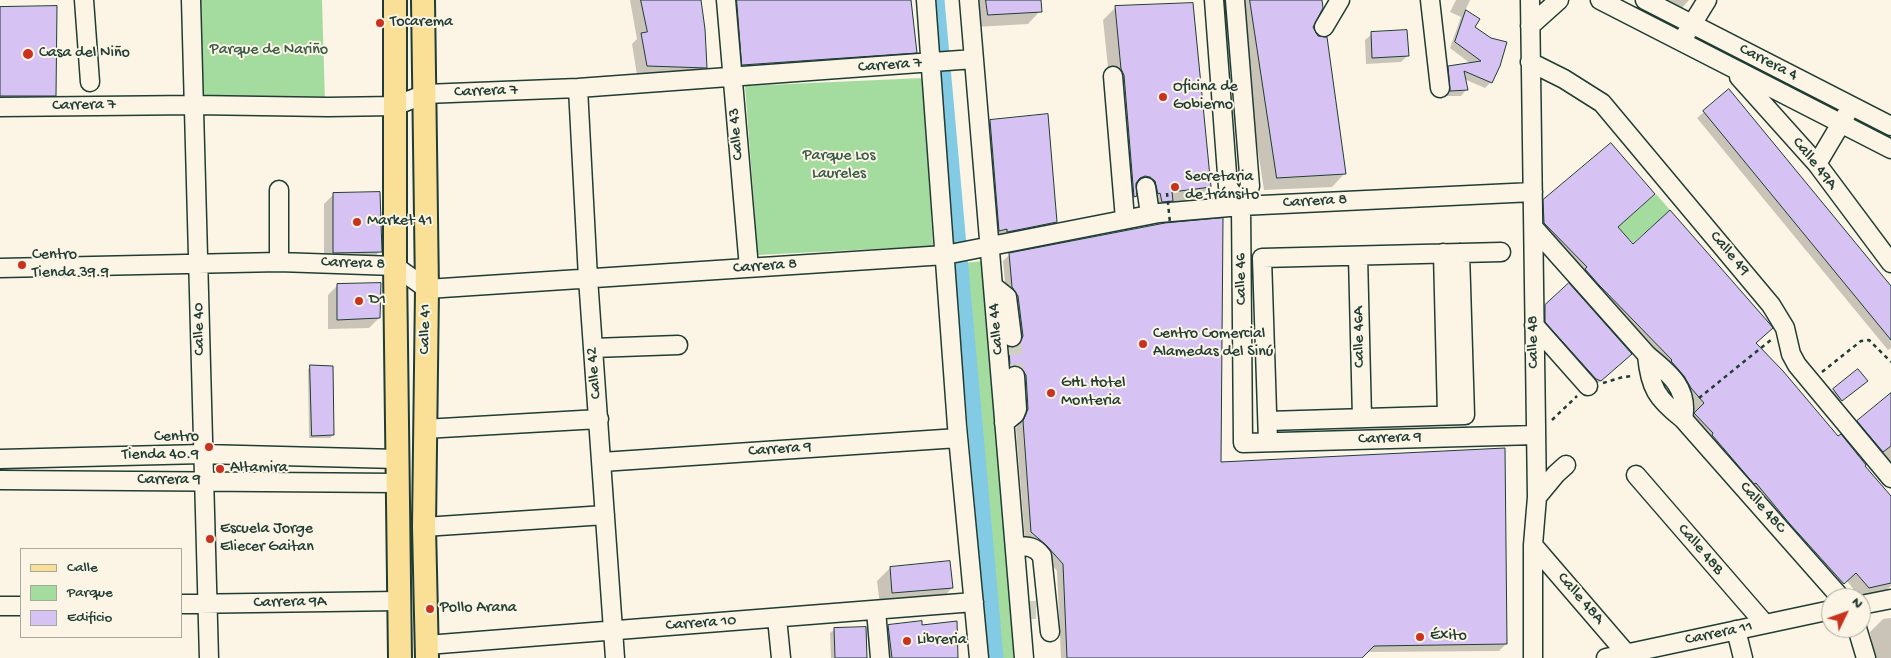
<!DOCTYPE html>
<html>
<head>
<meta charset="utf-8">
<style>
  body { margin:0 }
  #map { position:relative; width:1891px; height:658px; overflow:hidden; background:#fcf5e5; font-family:"Gochi Hand",sans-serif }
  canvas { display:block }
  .legend { position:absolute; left:20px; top:548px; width:162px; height:90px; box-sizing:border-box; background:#fcf5e5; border:1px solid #a4ab9e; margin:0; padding:6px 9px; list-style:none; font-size:15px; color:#1f3d34 }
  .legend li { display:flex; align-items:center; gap:10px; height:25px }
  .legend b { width:25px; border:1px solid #a4ab9e }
  .north { position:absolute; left:1821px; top:588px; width:50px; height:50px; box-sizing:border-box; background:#fcf5e5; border:1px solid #a4ab9e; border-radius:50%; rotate:48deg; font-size:14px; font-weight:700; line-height:20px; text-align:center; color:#1f3d34 }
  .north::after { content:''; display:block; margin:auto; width:18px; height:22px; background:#c8321e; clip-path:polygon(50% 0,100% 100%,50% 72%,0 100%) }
</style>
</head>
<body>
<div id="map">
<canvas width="1891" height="658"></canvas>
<ul class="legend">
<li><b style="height:6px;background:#fadf96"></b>Calle</li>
<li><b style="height:14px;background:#a4db9f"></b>Parque</li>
<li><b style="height:14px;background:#d6c3f4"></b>Edificio</li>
</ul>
<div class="north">N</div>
</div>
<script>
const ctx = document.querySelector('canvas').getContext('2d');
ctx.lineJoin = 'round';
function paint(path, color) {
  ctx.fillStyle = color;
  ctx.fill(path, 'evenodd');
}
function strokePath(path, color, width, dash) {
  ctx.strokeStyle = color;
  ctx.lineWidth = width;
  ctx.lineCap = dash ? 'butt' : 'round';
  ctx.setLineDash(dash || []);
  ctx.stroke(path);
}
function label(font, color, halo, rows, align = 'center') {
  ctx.font = font + ' "Gochi Hand",sans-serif';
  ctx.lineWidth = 4;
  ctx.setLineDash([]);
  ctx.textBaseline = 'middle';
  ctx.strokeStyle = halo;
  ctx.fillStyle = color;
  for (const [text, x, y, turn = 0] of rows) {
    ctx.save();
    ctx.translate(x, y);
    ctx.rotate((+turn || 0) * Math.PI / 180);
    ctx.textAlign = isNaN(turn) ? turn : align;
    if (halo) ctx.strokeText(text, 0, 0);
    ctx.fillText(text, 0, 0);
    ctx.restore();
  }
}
paint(new Path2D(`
  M 195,0 L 322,0 L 325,103 L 200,101 Z
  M 923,78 L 933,246 L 758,255 L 745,86 Z
  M 1656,194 L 1670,210 L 1633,243 L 1618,227 Z
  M 983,261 L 1015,658 L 990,658 L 955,264 Z`), '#a4db9f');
paint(new Path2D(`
  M 630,0 L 701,0 L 705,67 L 696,77 L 637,75 L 632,44 L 637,39 Z
  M 723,0 L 909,0 L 916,52 L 904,64 L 731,77 Z
  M 972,0 L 1039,0 L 1040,11 L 1028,24 L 975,27 Z
  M 1243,0 L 1321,0 L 1312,27 L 1344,174 L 1332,187 L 1264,190 L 1236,7 Z
  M 1456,0 L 1470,0 L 1465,11 L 1478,20 L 1473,27 L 1491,82 L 1485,88 L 1464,79 L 1466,90 L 1461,96 L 1444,96 L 1443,73 L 1449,67 L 1471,64 L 1450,48 L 1461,17 L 1450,12 Z
  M 1645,0 L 1689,0 L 1675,16 Z
  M 1115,8 L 1210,186 L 1197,199 L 1170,203 L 1159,213 L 1142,194 L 1135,189 L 1135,196 L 1123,209 L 1103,20 Z
  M 0,9 L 54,95 L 42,108 L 0,109 Z
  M 1372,34 L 1408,55 L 1401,62 L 1366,64 L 1365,40 Z
  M 1729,91 L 1891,288 L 1891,348 L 1888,350 L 1697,118 Z
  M 990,121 L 1056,222 L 1043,235 L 987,243 L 977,134 Z
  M 334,194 L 380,251 L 371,261 L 324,262 L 324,204 Z
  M 1544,201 L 1616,228 L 1633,245 L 1670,211 L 1714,260 L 1771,328 L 1755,344 L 1891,499 L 1891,586 L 1885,591 L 1859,596 L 1847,581 L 1834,592 L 1686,423 L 1696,413 L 1556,252 L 1535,211 Z
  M 1010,254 L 1219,464 L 1506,644 L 1499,651 L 1366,652 L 1360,658 L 1061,658 L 1057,571 L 1040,551 L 1025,539 L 1016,429 L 1021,417 L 1004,373 L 1002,355 L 1009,348 L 1014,349 L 1016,344 L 1006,294 L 1003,261 Z
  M 338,285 L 379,318 L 369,328 L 328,329 L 328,295 Z
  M 1546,306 L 1622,363 L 1591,389 L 1537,315 Z
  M 311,367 L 333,435 L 330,438 L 309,438 L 308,369 Z
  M 1866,381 L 1835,406 L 1827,396 L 1834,390 Z
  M 1891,395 L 1891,477 L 1850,430 Z
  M 890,568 L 952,588 L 939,601 L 880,605 L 877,581 Z
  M 1891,618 L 1891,658 L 1875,658 L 1870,632 L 1883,619 Z
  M 889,626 L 921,626 L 957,658 L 887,658 L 884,631 Z
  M 835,629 L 865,658 L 831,658 L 830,633 Z`), '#0003');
strokePath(new Path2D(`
  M 937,0 L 996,658`), '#83cae4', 15);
const building = new Path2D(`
  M 641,0 L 701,0 L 705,29 L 707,68 L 647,66 L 641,33 L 647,32 Z
  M 737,0 L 911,0 L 917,53 L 742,65 Z
  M 986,0 L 1041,0 L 1042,12 L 988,15 Z
  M 1250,0 L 1322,0 L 1323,8 L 1313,27 L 1318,36 L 1327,37 L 1346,174 L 1277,178 Z
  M 1193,3 L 1211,187 L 1172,192 L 1173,201 L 1162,202 L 1160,193 L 1158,194 L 1155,181 L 1150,177 L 1145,176 L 1140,178 L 1136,183 L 1137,196 L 1134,197 L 1124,75 L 1121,69 L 1115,6 Z
  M 57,6 L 56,96 L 0,96 L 0,7 Z
  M 1466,10 L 1480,19 L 1475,27 L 1491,38 L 1507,42 L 1500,66 L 1492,83 L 1464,71 L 1468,90 L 1450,91 L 1448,66 L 1481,61 L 1455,42 Z
  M 1407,30 L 1409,56 L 1372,58 L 1371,32 Z
  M 1729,89 L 1891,286 L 1891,340 L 1703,111 Z
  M 1048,114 L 1057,222 L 1007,232 L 1007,229 L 999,231 L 990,120 Z
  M 1611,143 L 1655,194 L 1618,227 L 1633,244 L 1670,210 L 1769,323 L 1773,328 L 1756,343 L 1783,371 L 1838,436 L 1841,434 L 1866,465 L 1865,466 L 1891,496 L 1891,583 L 1869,588 L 1856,573 L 1844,584 L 1789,523 L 1756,483 L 1754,484 L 1712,435 L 1713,433 L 1694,413 L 1704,403 L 1691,388 L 1684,376 L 1671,361 L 1672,360 L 1599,285 L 1585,269 L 1587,267 L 1544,223 L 1543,200 Z
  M 380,192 L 382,252 L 333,253 L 333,193 Z
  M 1223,218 L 1221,462 L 1505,448 L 1507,644 L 1374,646 L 1362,658 L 1067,658 L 1063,564 L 1046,545 L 1031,532 L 1023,421 L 1028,409 L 1026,375 L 1020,367 L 1010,367 L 1009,347 L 1014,347 L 1019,345 L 1023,336 L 1018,296 L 1012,287 L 1009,253 L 1165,223 Z
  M 381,283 L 380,318 L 337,320 L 337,284 Z
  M 1569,283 L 1632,354 L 1601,381 L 1596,379 L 1545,322 L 1545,305 Z
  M 310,365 L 333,366 L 334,435 L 312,436 Z
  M 1858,369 L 1868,381 L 1842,401 L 1833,389 Z
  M 1891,393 L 1891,446 L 1883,452 L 1857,421 Z
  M 950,561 L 953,588 L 892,593 L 890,567 Z
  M 922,621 L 922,625 L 957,621 L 958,658 L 892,658 L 888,625 Z
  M 866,627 L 867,658 L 835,658 L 834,628 Z`);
paint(building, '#d6c3f4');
strokePath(building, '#1f3d34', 1);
strokePath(new Path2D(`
  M 1012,337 L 1015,376
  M 1026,610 L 1036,610`), '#d0d0c2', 18, [18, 9]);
const minor = new Path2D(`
  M 84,0 L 90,82
  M 191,0 L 209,658
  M 726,0 L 749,268
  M 926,0 L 957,426 L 979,658
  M 969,0 L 1024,658
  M 1214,0 L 1228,187 L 1241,206
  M 1235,0 L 1250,186 L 1241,206 L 1243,443 L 1536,435
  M 1430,0 L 1440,88
  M 1530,0 L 1537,497 L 1533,545 L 1533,658
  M 1600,0 L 1891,149
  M 1645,0 L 1891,126
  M 1530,26 L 1559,0
  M 1324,27 L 1340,0
  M 1686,34 L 1707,0
  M 1530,62 L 1564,79 L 1602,103 L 1771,305 L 1785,328 L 1791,354 L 1797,365 L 1891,478
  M 1113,76 L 1125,219
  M 1739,77 L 1817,164 L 1891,263
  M 578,88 L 588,278 L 615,658
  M 0,107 L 194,105 L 328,107 L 395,106 L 425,94 L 578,88 L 974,59
  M 1817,164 L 1846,115
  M 1146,187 L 1150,214
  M 1534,228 L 1647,355 C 1669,373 1689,388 1683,419
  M 1443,253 L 1447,415
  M 1358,256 L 1362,418
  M 279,262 L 279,190
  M 0,268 L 279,262 L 395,266 L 427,289 L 945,255 L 1159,213 L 1241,206 L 1533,192
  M 993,286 L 1007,297 L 1012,337
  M 1534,325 L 1588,386
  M 593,348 L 678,345
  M 1647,355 C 1650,388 1657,399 1683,419 L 1841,598
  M 1268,421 L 1465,415 L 1460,253
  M 1004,423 L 1015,414 L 1017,409 L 1015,376
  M 424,429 L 599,419
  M 1268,442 L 1262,258 L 1501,252
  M 0,459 L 203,454 L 397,459
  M 602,462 L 958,438
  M 1636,475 L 1765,624
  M 0,480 L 397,483
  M 1537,497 L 1556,474 L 1566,465
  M 424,527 L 605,515
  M 1533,545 L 1626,653
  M 1015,546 C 1027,546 1035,546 1042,556 L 1050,632
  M 181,604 L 399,601
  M 1861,605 L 1891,599
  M 0,606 L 21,606
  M 876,610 L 880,658
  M 777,618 L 781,658
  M 1857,628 L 1866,658
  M 1736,630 L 1743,658
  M 427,645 L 974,602
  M 1606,658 L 1831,610`);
const major = new Path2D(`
  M 395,0 L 395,266 L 400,658
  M 423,0 L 427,289 L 424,527 L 427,658`);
strokePath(minor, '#1f3d34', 21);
strokePath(major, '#1f3d34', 26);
strokePath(new Path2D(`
  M 1822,372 L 1861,341 L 1869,340 L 1891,362
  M 1603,383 L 1623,377 L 1634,376
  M 1699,398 L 1772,339
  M 1552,420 L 1577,396`), '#1f3d34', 2.5, [4, 4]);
strokePath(minor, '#fcf5e5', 18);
strokePath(major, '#fadf96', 22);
strokePath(new Path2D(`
  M 1167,193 L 1170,223`), '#1f3d34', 2.5, [4, 4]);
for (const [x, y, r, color] of [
  [380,23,5,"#c8321e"],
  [28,54,6,"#c8321e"],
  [1163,97,5,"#c8321e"],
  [1175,187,5,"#c8321e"],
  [357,222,5,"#c8321e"],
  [22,265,5,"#c8321e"],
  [359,301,5,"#c8321e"],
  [1143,344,5,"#c8321e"],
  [1051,393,5,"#c8321e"],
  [209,447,5,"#c8321e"],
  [220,469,5,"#c8321e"],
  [210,539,5,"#c8321e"],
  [430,609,5,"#c8321e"],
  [1420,637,5,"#c8321e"],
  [907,641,5,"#c8321e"]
]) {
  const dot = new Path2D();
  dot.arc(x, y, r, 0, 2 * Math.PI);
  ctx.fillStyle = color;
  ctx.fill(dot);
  strokePath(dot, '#fcf5e5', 2);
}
label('16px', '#1f3d34', '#fcf5e5', [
  ["Tocarema",390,23],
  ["Casa del Niño",39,54],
  ["Oficina de",1173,88],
  ["Gobierno",1173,106],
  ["Secretaria",1185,178],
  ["de tránsito",1185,196],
  ["Market 41",367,222],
  ["Centro",32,256],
  ["Tienda 39.9",32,274],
  ["D1",369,301],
  ["Centro Comercial",1153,335],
  ["Alamedas del Sinú",1153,353],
  ["GHL Hotel",1061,384],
  ["Monteria",1061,402],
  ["Centro",199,438,"right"],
  ["Tienda 40.9",199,456,"right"],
  ["Altamira",230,469],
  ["Escuela Jorge",220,530],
  ["Eliecer Gaitan",220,548],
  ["Pollo Arana",440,609],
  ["Éxito",1430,637],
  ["Libreria",917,641]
], 'left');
label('16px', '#3a5d49', '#fcf5e5', [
  ["Parque de Nariño",269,51],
  ["Parque Los",839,157],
  ["Laureles",839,175]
]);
label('16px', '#1f3d34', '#fcf5e5', [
  ["Carrera 4",1768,63,27],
  ["Carrera 7",890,66,-4],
  ["Carrera 7",486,92,-2],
  ["Carrera 7",84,106,-1],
  ["Calle 43",737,134,-95],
  ["Calle 49A",1814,164,51],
  ["Carrera 8",1315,202,-3],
  ["Calle 49",1729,254,50],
  ["Carrera 8",353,264,2],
  ["Carrera 8",765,267,-4],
  ["Calle 46",1242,279,-91],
  ["Calle 40",200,329,-91],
  ["Calle 41",426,329,-89],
  ["Calle 44",997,329,-95],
  ["Calle 46A",1360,337,-91],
  ["Calle 48",1534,342,-91],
  ["Calle 42",595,373,-95],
  ["Carrera 9",1390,439,-2],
  ["Carrera 9",780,450,-4],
  ["Carrera 9",169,481],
  ["Calle 48C",1762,508,49],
  ["Calle 48B",1700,550,49],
  ["Calle 48A",1580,599,49],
  ["Carrera 9A",290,603,-1],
  ["Carrera 10",701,624,-4],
  ["Carrera 11",1719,634,-12]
]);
</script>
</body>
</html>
